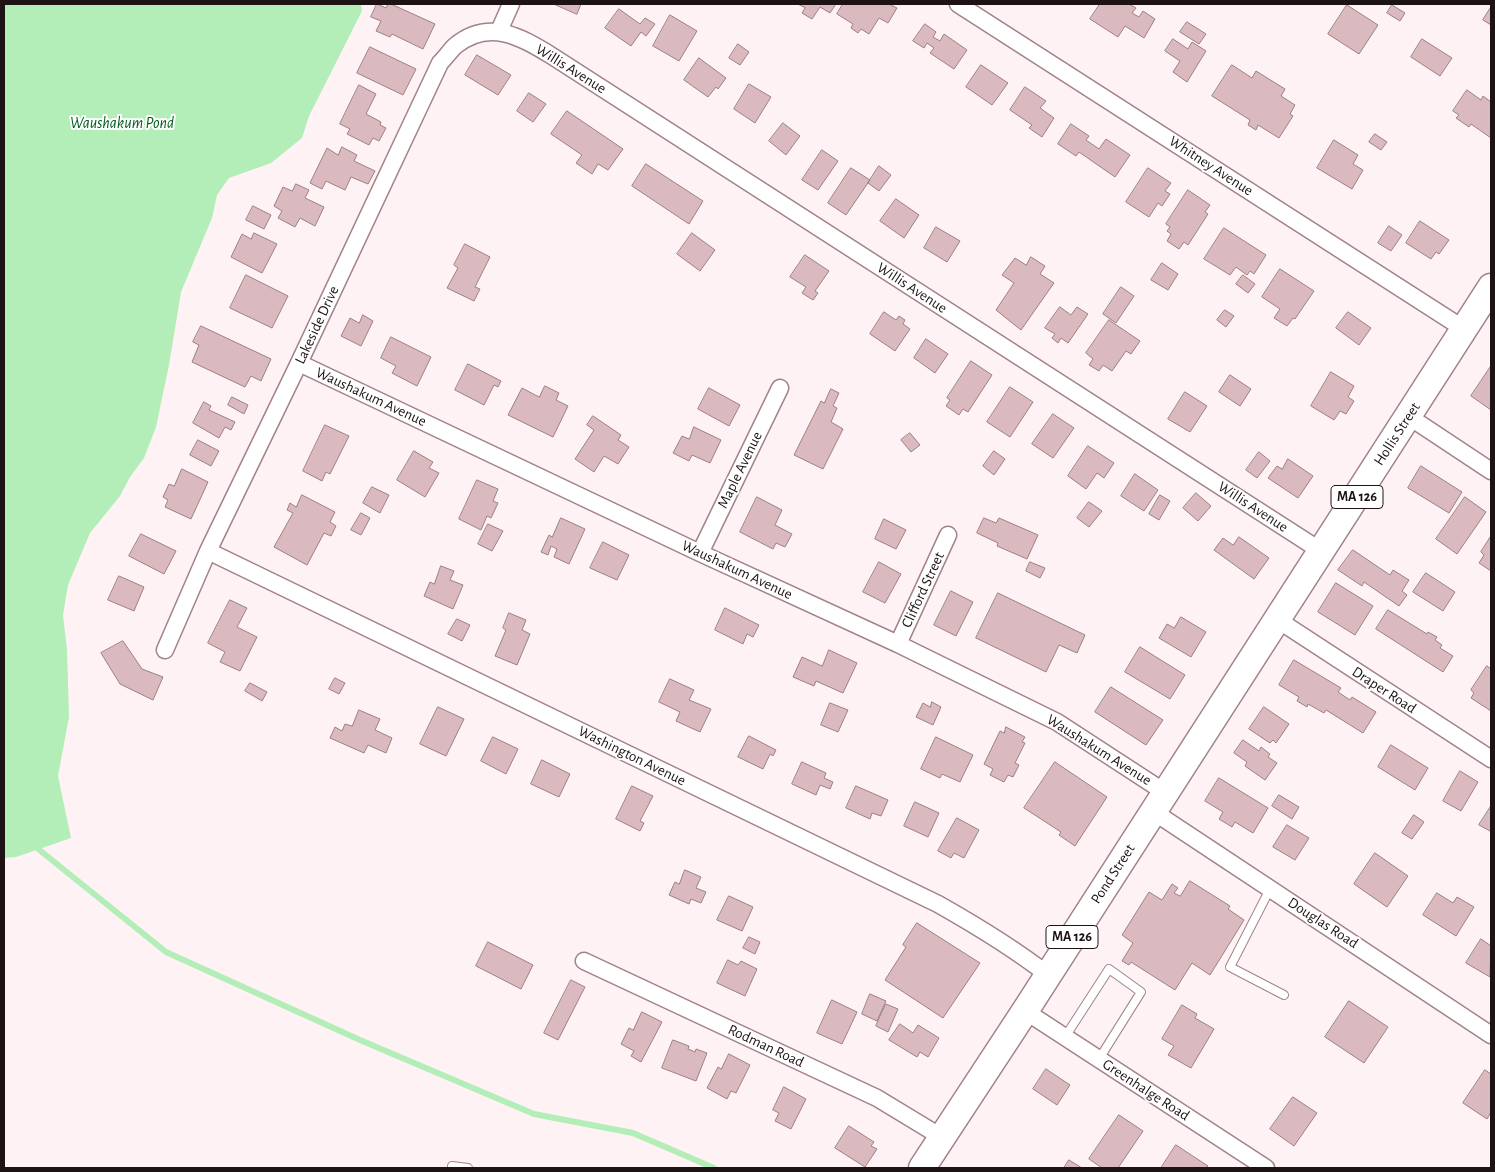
<!DOCTYPE html>
<html>
<head>
<meta charset="utf-8">
<style>
  body { margin:0 }
  #map { position:relative; width:1495px; height:1172px; overflow:hidden; background:#fff2f4; font-family:"Alegreya Sans",sans-serif }
  canvas { display:block }
  .frame { position:absolute; inset:0; border:5px solid #1d1214; pointer-events:none }
</style>
</head>
<body>
<div id="map">
<canvas width="1495" height="1172"></canvas>
<div class="frame"></div>
</div>
<script>
const ctx = document.querySelector('canvas').getContext('2d');
ctx.lineJoin = 'round';
function paint(path, color) {
  ctx.fillStyle = color;
  ctx.fill(path, 'evenodd');
}
function strokePath(path, color, width, dash) {
  ctx.strokeStyle = color;
  ctx.lineWidth = width;
  ctx.lineCap = dash ? 'butt' : 'round';
  ctx.setLineDash(dash || []);
  ctx.stroke(path);
}
function label(font, color, halo, rows, align = 'center') {
  ctx.font = font + ' "Alegreya Sans",sans-serif';
  ctx.lineWidth = 4;
  ctx.setLineDash([]);
  ctx.textBaseline = 'middle';
  ctx.strokeStyle = halo;
  ctx.fillStyle = color;
  for (const [text, x, y, turn = 0] of rows) {
    ctx.save();
    ctx.translate(x, y);
    ctx.rotate((+turn || 0) * Math.PI / 180);
    ctx.textAlign = isNaN(turn) ? turn : align;
    if (halo) ctx.strokeText(text, 0, 0);
    ctx.fillText(text, 0, 0);
    ctx.restore();
  }
}
paint(new Path2D(`
  M 4,4 L 361,4 L 362,11 L 309,116 L 302,138 L 271,163 L 229,178 L 217,195 L 212,218 L 181,292 L 169,365 L 156,427 L 144,458 L 130,477 L 120,496 L 90,533 L 68,585 L 63,615 L 67,650 L 69,717 L 58,776 L 71,838 L 16,857 L 4,858 Z`), '#b3edb7');
strokePath(new Path2D(`
  M 32,844 L 166,952 L 360,1040 L 534,1114 L 633,1133 L 714,1168`), '#b3edb7', 6);
const building = new Path2D(`
  M 377,4 L 386,8 L 388,4 L 391,4 L 435,24 L 423,49 L 392,34 L 390,37 L 376,31 L 381,21 L 371,17 Z
  M 554,4 L 581,4 L 577,14 Z
  M 798,4 L 836,4 L 830,13 L 820,7 L 812,19 L 802,13 L 805,8 Z
  M 843,4 L 889,4 L 897,8 L 888,23 L 879,18 L 869,34 L 861,29 L 858,33 L 851,28 L 853,24 L 837,14 Z
  M 1100,4 L 1129,4 L 1136,8 L 1132,13 L 1139,17 L 1143,11 L 1155,19 L 1144,38 L 1125,26 L 1118,37 L 1090,19 Z
  M 1347,5 L 1378,25 L 1359,54 L 1328,34 Z
  M 1392,5 L 1405,13 L 1400,21 L 1387,13 Z
  M 1491,7 L 1491,25 L 1483,20 Z
  M 619,9 L 640,24 L 645,18 L 655,24 L 646,36 L 641,32 L 631,46 L 605,28 Z
  M 670,15 L 697,31 L 679,61 L 653,46 Z
  M 1187,22 L 1206,34 L 1199,44 L 1180,32 Z
  M 925,24 L 936,32 L 933,37 L 940,41 L 944,34 L 967,50 L 954,69 L 930,53 L 934,48 L 927,43 L 924,48 L 913,41 Z
  M 1173,39 L 1188,49 L 1192,42 L 1206,51 L 1187,82 L 1173,72 L 1180,61 L 1165,51 Z
  M 1422,39 L 1452,58 L 1440,76 L 1411,57 Z
  M 738,44 L 749,52 L 740,65 L 729,58 Z
  M 370,47 L 416,69 L 403,95 L 357,73 Z
  M 477,55 L 511,75 L 498,95 L 465,75 Z
  M 699,58 L 726,78 L 718,89 L 716,87 L 708,97 L 684,80 Z
  M 981,65 L 1008,83 L 992,105 L 966,87 Z
  M 1232,65 L 1252,78 L 1256,71 L 1285,89 L 1281,96 L 1295,105 L 1290,114 L 1293,116 L 1279,138 L 1258,125 L 1256,130 L 1248,125 L 1250,120 L 1212,96 Z
  M 749,84 L 771,97 L 755,123 L 734,109 Z
  M 359,85 L 376,94 L 366,114 L 381,122 L 380,125 L 386,128 L 379,141 L 373,138 L 369,145 L 347,134 L 350,129 L 340,124 Z
  M 1025,87 L 1046,101 L 1040,108 L 1054,118 L 1042,137 L 1029,128 L 1032,125 L 1010,110 Z
  M 1467,90 L 1481,100 L 1483,96 L 1491,102 L 1491,138 L 1471,124 L 1469,127 L 1456,118 L 1459,115 L 1453,111 Z
  M 529,93 L 546,104 L 533,122 L 517,111 Z
  M 567,111 L 623,149 L 608,170 L 598,164 L 592,174 L 576,163 L 582,155 L 551,134 Z
  M 783,123 L 800,136 L 786,155 L 769,141 Z
  M 1071,124 L 1089,136 L 1086,140 L 1099,149 L 1106,139 L 1130,155 L 1115,177 L 1079,152 L 1076,156 L 1058,144 Z
  M 1375,134 L 1387,142 L 1381,150 L 1369,142 Z
  M 1334,140 L 1358,155 L 1353,164 L 1363,170 L 1352,189 L 1317,168 Z
  M 342,147 L 357,155 L 354,161 L 375,171 L 368,184 L 351,177 L 345,190 L 326,181 L 322,189 L 310,183 L 327,148 L 338,155 Z
  M 822,150 L 838,161 L 818,190 L 802,180 Z
  M 646,164 L 703,201 L 689,224 L 632,186 Z
  M 879,166 L 891,175 L 879,191 L 868,183 Z
  M 851,168 L 870,180 L 846,215 L 828,203 Z
  M 1148,168 L 1171,183 L 1165,191 L 1170,194 L 1162,206 L 1158,203 L 1149,217 L 1126,202 Z
  M 296,184 L 309,190 L 305,198 L 324,207 L 315,226 L 300,218 L 295,227 L 278,218 L 282,211 L 274,206 L 283,187 L 292,191 Z
  M 1188,190 L 1210,205 L 1205,212 L 1208,214 L 1188,245 L 1184,242 L 1179,249 L 1167,241 L 1171,234 L 1167,231 L 1170,227 L 1166,224 Z
  M 896,199 L 919,215 L 904,238 L 880,221 Z
  M 253,206 L 271,215 L 264,229 L 246,220 Z
  M 1420,221 L 1449,240 L 1439,254 L 1436,252 L 1431,259 L 1406,243 Z
  M 1389,226 L 1402,235 L 1391,251 L 1378,243 Z
  M 936,227 L 960,241 L 947,262 L 924,248 Z
  M 1224,228 L 1266,255 L 1254,274 L 1250,271 L 1247,275 L 1236,267 L 1230,275 L 1204,259 Z
  M 254,233 L 277,244 L 262,273 L 231,257 L 242,234 L 251,239 Z
  M 692,233 L 715,250 L 700,271 L 677,254 Z
  M 465,244 L 490,257 L 475,287 L 480,289 L 474,301 L 447,288 L 458,268 L 454,265 Z
  M 805,255 L 829,271 L 815,291 L 818,293 L 813,300 L 802,293 L 806,287 L 790,277 Z
  M 1031,257 L 1045,266 L 1040,274 L 1054,283 L 1021,330 L 996,310 L 1014,283 L 1002,275 L 1015,258 L 1026,265 Z
  M 1162,263 L 1178,274 L 1168,290 L 1151,280 Z
  M 1280,269 L 1314,291 L 1295,319 L 1293,318 L 1287,326 L 1274,318 L 1280,309 L 1262,297 Z
  M 246,275 L 288,296 L 272,328 L 230,308 Z
  M 1243,275 L 1255,284 L 1248,293 L 1236,284 Z
  M 1121,287 L 1134,296 L 1116,323 L 1103,314 Z
  M 1060,307 L 1071,315 L 1077,307 L 1088,314 L 1068,343 L 1061,338 L 1058,343 L 1052,338 L 1055,334 L 1045,328 Z
  M 1225,310 L 1234,316 L 1226,327 L 1217,320 Z
  M 884,312 L 896,320 L 899,316 L 905,320 L 903,324 L 910,329 L 895,351 L 870,334 Z
  M 1348,312 L 1371,328 L 1359,345 L 1336,328 Z
  M 363,315 L 373,321 L 361,346 L 341,336 L 350,318 L 359,323 Z
  M 1109,320 L 1140,341 L 1131,354 L 1126,351 L 1112,371 L 1103,365 L 1099,371 L 1089,365 L 1093,359 L 1086,353 Z
  M 201,326 L 271,359 L 261,381 L 251,376 L 245,387 L 192,362 L 199,345 L 193,342 Z
  M 391,337 L 431,357 L 417,386 L 392,373 L 396,366 L 381,358 Z
  M 926,339 L 948,354 L 935,373 L 914,358 Z
  M 971,361 L 992,375 L 968,412 L 963,409 L 959,415 L 946,406 L 950,400 L 947,398 Z
  M 468,364 L 501,381 L 498,387 L 494,385 L 484,405 L 455,390 Z
  M 1491,366 L 1491,410 L 1471,396 Z
  M 1331,372 L 1354,386 L 1348,397 L 1354,401 L 1346,414 L 1340,411 L 1334,420 L 1311,406 Z
  M 1230,375 L 1251,389 L 1240,406 L 1219,392 Z
  M 545,386 L 559,393 L 556,400 L 568,406 L 553,437 L 508,415 L 522,388 L 539,397 Z
  M 1010,387 L 1033,402 L 1010,437 L 987,422 Z
  M 709,388 L 740,405 L 729,426 L 698,409 Z
  M 831,389 L 839,393 L 833,406 L 837,408 L 831,422 L 843,429 L 823,469 L 794,455 L 821,401 L 824,403 Z
  M 1185,392 L 1207,406 L 1190,432 L 1168,419 Z
  M 232,397 L 248,405 L 244,414 L 228,405 Z
  M 204,402 L 211,406 L 209,410 L 235,422 L 231,430 L 225,427 L 219,438 L 193,423 Z
  M 1053,414 L 1074,428 L 1053,458 L 1032,444 Z
  M 593,416 L 621,435 L 618,440 L 629,447 L 618,464 L 604,456 L 594,472 L 575,459 L 594,430 L 587,425 Z
  M 325,425 L 349,436 L 330,474 L 326,472 L 322,481 L 303,471 Z
  M 694,427 L 721,440 L 710,463 L 692,455 L 689,461 L 673,453 L 682,436 L 689,439 Z
  M 910,433 L 920,445 L 911,452 L 901,440 Z
  M 198,440 L 219,451 L 211,466 L 190,455 Z
  M 1088,446 L 1114,463 L 1104,478 L 1097,473 L 1086,489 L 1068,476 Z
  M 414,451 L 433,462 L 429,468 L 439,473 L 425,497 L 397,480 Z
  M 994,451 L 1005,459 L 994,475 L 983,466 Z
  M 1259,452 L 1270,461 L 1257,478 L 1246,470 Z
  M 1288,459 L 1313,476 L 1298,498 L 1268,478 L 1277,466 L 1282,469 Z
  M 1421,466 L 1462,492 L 1449,513 L 1408,488 Z
  M 182,469 L 208,482 L 191,519 L 165,507 L 168,500 L 163,497 L 169,484 L 174,486 Z
  M 1135,474 L 1158,490 L 1144,511 L 1121,496 Z
  M 477,480 L 498,489 L 493,501 L 498,503 L 491,518 L 487,516 L 481,530 L 459,519 Z
  M 372,487 L 389,495 L 380,513 L 363,503 Z
  M 1196,493 L 1211,506 L 1198,521 L 1183,508 Z
  M 302,495 L 335,512 L 330,522 L 336,526 L 331,536 L 324,533 L 307,565 L 274,547 L 293,513 L 287,510 L 290,503 L 296,507 Z
  M 1160,495 L 1170,501 L 1159,520 L 1149,514 Z
  M 757,497 L 782,510 L 775,525 L 792,534 L 785,547 L 776,543 L 773,549 L 740,532 Z
  M 1465,497 L 1486,512 L 1457,554 L 1436,539 Z
  M 1089,502 L 1102,511 L 1089,527 L 1077,518 Z
  M 361,513 L 370,518 L 361,535 L 351,530 Z
  M 561,518 L 585,529 L 569,564 L 554,557 L 557,549 L 551,546 L 548,555 L 541,552 L 549,535 L 552,537 Z
  M 984,518 L 996,523 L 999,518 L 1038,535 L 1027,559 L 997,546 L 998,543 L 977,533 Z
  M 884,519 L 906,530 L 896,549 L 875,539 Z
  M 488,524 L 503,531 L 492,551 L 478,544 Z
  M 141,534 L 176,551 L 164,574 L 129,556 Z
  M 1491,536 L 1491,571 L 1479,563 L 1484,555 L 1481,552 Z
  M 1239,537 L 1269,558 L 1254,579 L 1214,550 L 1223,538 L 1233,545 Z
  M 603,542 L 629,555 L 617,580 L 590,568 Z
  M 1353,550 L 1390,575 L 1393,570 L 1409,580 L 1402,591 L 1407,595 L 1399,606 L 1364,582 L 1362,586 L 1338,570 Z
  M 879,562 L 901,574 L 885,603 L 863,592 Z
  M 1030,562 L 1045,568 L 1040,578 L 1026,571 Z
  M 441,566 L 454,571 L 450,580 L 463,585 L 453,609 L 424,596 L 430,582 L 434,584 Z
  M 1426,573 L 1455,592 L 1443,611 L 1413,592 Z
  M 119,576 L 144,587 L 134,611 L 108,600 Z
  M 1336,583 L 1373,606 L 1355,635 L 1318,612 Z
  M 951,591 L 973,602 L 956,636 L 934,625 Z
  M 998,593 L 1085,635 L 1077,653 L 1059,645 L 1046,672 L 976,638 Z
  M 230,600 L 247,608 L 237,627 L 257,637 L 240,671 L 220,662 L 225,652 L 208,643 Z
  M 725,608 L 759,625 L 753,637 L 747,634 L 743,644 L 715,630 Z
  M 1388,610 L 1427,634 L 1428,632 L 1437,637 L 1435,640 L 1442,645 L 1440,648 L 1453,656 L 1443,672 L 1376,629 Z
  M 509,613 L 526,620 L 522,630 L 530,634 L 517,665 L 495,656 L 506,630 L 503,628 Z
  M 1181,617 L 1206,632 L 1191,657 L 1159,638 L 1167,624 L 1174,628 Z
  M 457,619 L 470,625 L 462,641 L 448,634 Z
  M 123,641 L 142,669 L 163,677 L 153,700 L 120,684 L 101,653 Z
  M 1140,647 L 1185,675 L 1170,699 L 1125,672 Z
  M 829,650 L 857,663 L 843,693 L 816,681 L 814,686 L 793,677 L 802,657 L 822,666 Z
  M 1294,660 L 1341,688 L 1338,692 L 1350,700 L 1352,697 L 1376,712 L 1363,733 L 1326,710 L 1324,713 L 1308,704 L 1307,707 L 1297,701 L 1299,697 L 1279,685 Z
  M 1487,666 L 1491,669 L 1491,711 L 1471,698 L 1474,693 L 1471,690 Z
  M 335,678 L 345,683 L 339,694 L 329,689 Z
  M 670,679 L 694,690 L 689,700 L 711,709 L 700,732 L 676,721 L 680,712 L 659,702 Z
  M 250,683 L 267,692 L 262,701 L 245,691 Z
  M 1111,687 L 1163,720 L 1146,745 L 1095,712 Z
  M 932,702 L 941,707 L 933,725 L 916,717 L 923,703 L 930,707 Z
  M 830,703 L 848,710 L 838,732 L 821,725 Z
  M 438,707 L 464,719 L 446,756 L 420,744 Z
  M 1264,707 L 1289,724 L 1276,743 L 1273,740 L 1270,743 L 1249,729 Z
  M 359,710 L 380,719 L 375,730 L 392,738 L 386,753 L 368,745 L 364,753 L 330,738 L 335,727 L 342,731 L 345,724 L 352,726 Z
  M 1006,727 L 1025,737 L 1022,742 L 1025,743 L 1015,763 L 1019,765 L 1013,777 L 1008,775 L 1004,782 L 990,775 L 993,769 L 984,764 L 1000,731 L 1004,733 Z
  M 749,736 L 776,750 L 773,756 L 770,754 L 763,769 L 738,757 Z
  M 493,737 L 518,749 L 506,774 L 481,761 Z
  M 936,737 L 973,755 L 960,782 L 942,774 L 940,778 L 921,769 Z
  M 1243,740 L 1259,751 L 1261,747 L 1270,754 L 1268,757 L 1277,763 L 1265,780 L 1245,766 L 1247,762 L 1234,753 Z
  M 1391,745 L 1428,768 L 1415,790 L 1378,767 Z
  M 542,760 L 570,774 L 559,797 L 531,784 Z
  M 802,762 L 826,773 L 824,778 L 833,782 L 830,789 L 820,785 L 816,795 L 792,784 Z
  M 1055,762 L 1107,797 L 1075,846 L 1059,835 L 1061,832 L 1024,808 Z
  M 1460,771 L 1478,782 L 1461,811 L 1443,801 Z
  M 1219,778 L 1268,808 L 1253,833 L 1235,822 L 1232,827 L 1219,819 L 1223,812 L 1205,801 Z
  M 632,786 L 653,796 L 640,821 L 644,823 L 640,831 L 616,819 Z
  M 856,786 L 888,800 L 881,816 L 872,813 L 870,819 L 846,808 Z
  M 1279,795 L 1299,807 L 1292,819 L 1272,806 Z
  M 915,802 L 939,813 L 928,837 L 904,826 Z
  M 1491,806 L 1491,829 L 1490,831 L 1479,825 Z
  M 1414,815 L 1424,822 L 1412,839 L 1402,833 Z
  M 957,818 L 979,830 L 964,858 L 954,853 L 951,858 L 938,851 Z
  M 1287,825 L 1309,838 L 1295,860 L 1273,847 Z
  M 1375,853 L 1408,876 L 1387,907 L 1354,884 Z
  M 685,870 L 701,877 L 696,888 L 706,892 L 701,903 L 691,899 L 689,904 L 669,895 L 675,882 L 679,884 Z
  M 1190,881 L 1230,906 L 1228,909 L 1244,920 L 1210,975 L 1192,963 L 1175,990 L 1131,962 L 1129,965 L 1122,961 L 1133,943 L 1122,935 L 1149,892 L 1162,900 L 1172,884 L 1178,888 L 1174,893 L 1180,896 Z
  M 1437,893 L 1453,903 L 1457,897 L 1474,907 L 1456,936 L 1423,915 Z
  M 729,896 L 753,907 L 742,931 L 717,920 Z
  M 917,923 L 980,963 L 943,1018 L 885,980 L 906,947 L 903,945 Z
  M 749,937 L 760,942 L 755,954 L 743,948 Z
  M 1481,939 L 1491,946 L 1490,977 L 1466,963 Z
  M 488,942 L 533,965 L 521,989 L 476,966 Z
  M 728,960 L 738,965 L 741,961 L 757,969 L 745,996 L 717,983 Z
  M 571,980 L 585,987 L 558,1040 L 544,1033 Z
  M 870,994 L 886,1001 L 877,1021 L 862,1014 Z
  M 832,1000 L 857,1012 L 842,1044 L 817,1033 Z
  M 1349,1001 L 1388,1027 L 1364,1063 L 1325,1037 Z
  M 886,1004 L 898,1009 L 888,1032 L 876,1026 Z
  M 1182,1005 L 1197,1014 L 1195,1018 L 1214,1029 L 1191,1068 L 1168,1055 L 1174,1046 L 1162,1039 Z
  M 642,1012 L 662,1022 L 641,1062 L 631,1056 L 634,1051 L 621,1044 L 629,1028 L 633,1030 Z
  M 900,1024 L 913,1033 L 918,1025 L 939,1038 L 928,1057 L 920,1052 L 917,1057 L 889,1040 Z
  M 673,1040 L 689,1046 L 688,1049 L 695,1052 L 696,1049 L 707,1053 L 696,1081 L 662,1068 Z
  M 729,1054 L 750,1065 L 736,1093 L 731,1091 L 727,1099 L 707,1088 L 718,1067 L 721,1069 Z
  M 1046,1069 L 1070,1085 L 1057,1105 L 1033,1089 Z
  M 1485,1070 L 1491,1074 L 1491,1112 L 1487,1119 L 1463,1103 Z
  M 784,1087 L 806,1099 L 791,1129 L 775,1121 L 779,1113 L 773,1110 Z
  M 1293,1097 L 1317,1113 L 1294,1146 L 1270,1129 Z
  M 1119,1115 L 1143,1131 L 1118,1168 L 1102,1168 L 1089,1159 Z
  M 849,1126 L 874,1142 L 871,1146 L 877,1149 L 865,1167 L 835,1148 Z
  M 1176,1145 L 1208,1166 L 1206,1168 L 1161,1168 Z
  M 1069,1160 L 1082,1168 L 1064,1168 Z`);
paint(building, '#dababf');
strokePath(building, '#9c7f84', 1);
const lane = new Path2D(`
  M 1270,889 L 1230,967 L 1284,995
  M 1065,1037 L 1109,969 L 1141,992 L 1099,1059
  M 452,1166 L 468,1168`);
const street = new Path2D(`
  M 958,4 L 1464,329
  M 499,31 L 511,4
  M 299,363 L 700,553 L 898,644 L 1057,722 L 1166,793
  M 1408,416 L 1491,471
  M 208,551 L 938,904 C 977,926 1012,947 1048,975
  M 700,553 L 780,388
  M 1278,620 L 1491,759
  M 898,644 L 948,535
  M 165,650 L 208,551 L 299,363 L 440,63 C 445,58 450,51 455,46 C 489,18 521,37 552,56 L 1321,551
  M 1154,812 L 1491,1035
  M 584,961 L 877,1098 L 943,1138
  M 1025,1011 L 1266,1168`);
const primary = new Path2D(`
  M 922,1168 L 1025,1011 L 1491,287`);
strokePath(lane, '#a08388', 10);
strokePath(street, '#a08388', 19);
strokePath(primary, '#a08388', 29);
strokePath(lane, '#fff', 8);
strokePath(street, '#fff', 16);
strokePath(primary, '#fff', 26);
for (const [x, y, w] of [
  [1357,497,52],
  [1072,937,52]
]) {
  const box = new Path2D();
  box.roundRect(x - w / 2, y - 11.5, w, 23, 4);
  ctx.fillStyle = '#fff';
  ctx.fill(box);
  strokePath(box, '#1d1214', 1);
}
label('bold 14px', '#1d1214', null, [
  ["MA 126",1357,497],
  ["MA 126",1072,937]
]);
label('15px', '#1d1214', '#fff', [
  ["Willis Avenue",571,69,32],
  ["Whitney Avenue",1211,166,33],
  ["Willis Avenue",912,288,33],
  ["Lakeside Drive",317,325,-65],
  ["Waushakum Avenue",371,397,25],
  ["Hollis Street",1397,434,-57],
  ["Maple Avenue",740,470,-64],
  ["Willis Avenue",1253,507,33],
  ["Waushakum Avenue",737,570,25],
  ["Clifford Street",923,590,-65],
  ["Draper Road",1384,690,33],
  ["Waushakum Avenue",1099,750,32],
  ["Washington Avenue",632,756,26],
  ["Pond Street",1113,874,-57],
  ["Douglas Road",1323,923,33],
  ["Rodman Road",766,1046,25],
  ["Greenhalge Road",1146,1090,33]
]);
label('italic 16px', '#005c1a', '#fff', [
  ["Waushakum Pond",122,123]
]);
</script>
</body>
</html>
